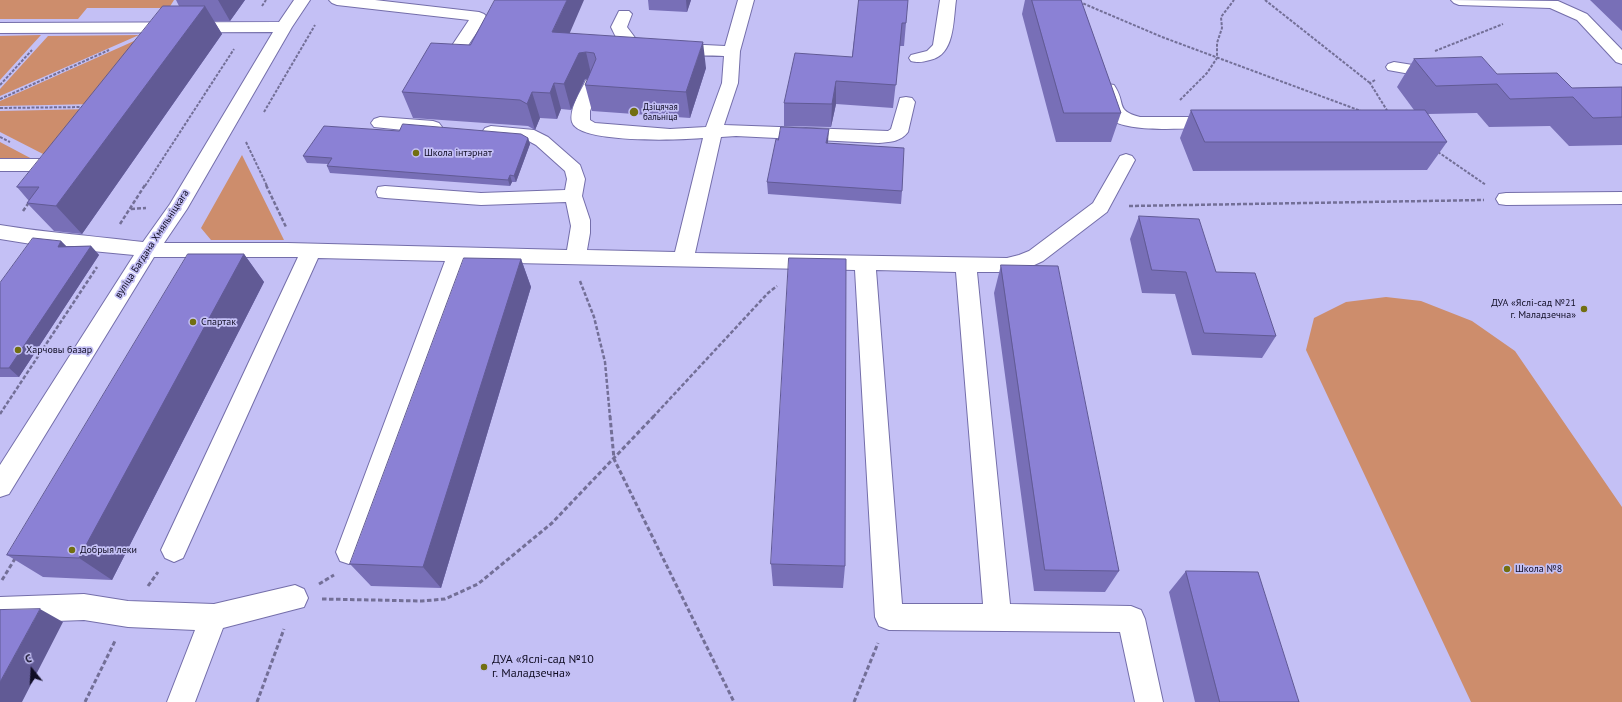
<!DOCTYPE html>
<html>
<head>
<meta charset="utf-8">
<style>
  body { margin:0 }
  #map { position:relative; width:1622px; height:702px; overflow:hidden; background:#c4c0f5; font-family:"PT Sans",sans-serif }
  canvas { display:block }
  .north { position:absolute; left:12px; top:650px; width:40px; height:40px; -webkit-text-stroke:3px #c4c0f5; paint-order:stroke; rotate:342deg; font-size:11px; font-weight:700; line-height:16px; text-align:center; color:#100d24 }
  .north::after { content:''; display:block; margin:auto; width:14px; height:18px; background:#100d24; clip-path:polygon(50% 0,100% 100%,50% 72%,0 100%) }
</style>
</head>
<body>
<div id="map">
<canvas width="1622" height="702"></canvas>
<div class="north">С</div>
</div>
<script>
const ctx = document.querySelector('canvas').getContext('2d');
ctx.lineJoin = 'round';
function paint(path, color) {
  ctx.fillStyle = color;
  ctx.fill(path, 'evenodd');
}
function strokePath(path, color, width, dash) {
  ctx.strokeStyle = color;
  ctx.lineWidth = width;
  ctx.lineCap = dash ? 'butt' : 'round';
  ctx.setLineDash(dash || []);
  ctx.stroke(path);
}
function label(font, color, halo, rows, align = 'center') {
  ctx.font = font + ' "PT Sans",sans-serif';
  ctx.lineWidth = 3.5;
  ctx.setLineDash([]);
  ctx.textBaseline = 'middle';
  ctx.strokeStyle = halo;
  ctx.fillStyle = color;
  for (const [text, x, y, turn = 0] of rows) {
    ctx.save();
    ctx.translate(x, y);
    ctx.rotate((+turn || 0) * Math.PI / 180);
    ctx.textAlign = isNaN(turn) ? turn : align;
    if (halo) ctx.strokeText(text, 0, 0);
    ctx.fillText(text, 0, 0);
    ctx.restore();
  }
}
paint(new Path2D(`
  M 0,0 L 174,0 L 169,8 L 87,8 L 78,19 L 0,19 Z
  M 41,35 L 0,80 L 0,36 Z
  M 139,35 L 0,96 L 0,89 L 48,36 Z
  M 143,37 L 96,104 L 0,106 L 0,101 Z
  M 91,109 L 45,155 L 0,132 L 0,111 Z
  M 0,142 L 34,160 L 0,162 Z
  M 242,155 L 284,240 L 211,240 L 201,228 Z
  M 1386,297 L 1421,301 L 1472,321 L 1515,351 L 1622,507 L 1622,702 L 1471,702 L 1306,350 L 1314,318 L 1346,302 Z`), '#cd8d6c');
const minor = new Path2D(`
  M 294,0 L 310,0 L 292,27 L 187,209 L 164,243 L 288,243 L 567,250 L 571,226 L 566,202 L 481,205 L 385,198 L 378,197 L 376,192 L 378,187 L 385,186 L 481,193 L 565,190 L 567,179 L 565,171 L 536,145 L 525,139 L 485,136 L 482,132 L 485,128 L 491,126 L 534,130 L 548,137 L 580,165 L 585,179 L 582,196 L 590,220 L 590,233 L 587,250 L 675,252 L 703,138 C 683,140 578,144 572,122 C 569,110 579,94 584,84 L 586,80 L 592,79 L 598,80 L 600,84 L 590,111 L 590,120 L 595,123 L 670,129 L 706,127 L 722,83 L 724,56 C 701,55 641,57 623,45 C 617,41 614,33 611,27 L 619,11 L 629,11 L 632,14 L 627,27 L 636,39 L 664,43 L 725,46 L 738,0 L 754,0 L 740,51 L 738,83 L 724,125 L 888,131 L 891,129 L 900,98 L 906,97 L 912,98 L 915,102 L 908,132 C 901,142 889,142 878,143 L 736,136 L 721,137 L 695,253 L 1007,258 L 1019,255 L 1029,251 L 1093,203 L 1120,156 L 1126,154 L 1132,156 L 1135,160 L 1107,212 L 1043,261 L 1030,267 L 1007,272 L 977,272 L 1010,604 L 1131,606 L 1141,610 L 1145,619 L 1163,702 L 1135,702 L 1120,632 L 889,630 L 879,626 L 875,617 L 855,270 L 465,262 L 362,552 L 358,561 L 349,564 L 340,561 L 336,552 L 445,261 L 318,258 L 183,558 L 174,562 L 165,558 L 161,550 L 298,257 L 154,257 L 9,494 L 0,497 L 0,465 L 134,255 L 50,247 L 0,239 L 0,225 C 48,233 95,236 143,242 L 170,204 L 273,32 L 0,33 L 0,23 L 279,22 ZM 876,270 L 956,272 L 983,604 L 902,604 Z
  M 329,0 L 375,0 L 479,12 L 484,14 L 487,17 L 461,56 L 455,58 L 449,56 L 447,53 L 469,20 L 337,5 L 332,3 Z
  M 940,0 L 956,0 C 953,21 955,55 930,60 C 923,62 918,63 911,61 L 909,58 L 911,55 L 927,51 L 933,45 Z
  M 1451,0 L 1558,1 L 1587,14 L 1622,50 L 1622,64 L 1616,62 L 1577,20 L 1550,8 L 1459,5 L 1454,3 Z
  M 1394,62 L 1438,69 L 1444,70 L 1446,74 L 1444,78 L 1438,79 L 1388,70 L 1386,67 L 1388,64 Z
  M 1108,84 L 1114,85 C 1127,104 1114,110 1140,117 L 1216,117 L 1222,118 L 1225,122 L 1222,126 L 1216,127 C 1194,128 1124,134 1110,118 C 1104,111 1102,97 1100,89 L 1102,85 Z
  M 380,117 L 433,121 L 439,123 L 442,127 L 439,131 L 433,133 L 374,127 L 371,123 L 374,119 Z
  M 61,152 L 67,154 L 70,158 L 62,169 L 56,171 L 0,171 L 0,159 L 51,159 L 55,154 Z
  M 1622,192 L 1622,204 L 1506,205 L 1499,204 L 1496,199 L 1499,194 L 1506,193 Z
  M 295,585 L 304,589 L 308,598 L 304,607 L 223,628 L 195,702 L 167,702 L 195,630 L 128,627 L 84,620 L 0,623 L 0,597 L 84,594 L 128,601 L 214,604 Z`);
strokePath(minor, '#746eaa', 2);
strokePath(new Path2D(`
  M 1075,0 L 1162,37 L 1361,111
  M 1265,0 L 1370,83
  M 262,6 L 266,0
  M 1435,51 L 1503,24
  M 1375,80 L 1370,83 L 1388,112
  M 0,85 L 32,50
  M 0,99 L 109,50
  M 1180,100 L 1207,73 L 1217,58 L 1217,43 L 1222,28 L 1221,17 L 1234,0
  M 0,108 L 83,107
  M 264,112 L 315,25
  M 0,137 L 10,142
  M 246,142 L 267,186
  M 1438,152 L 1486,185
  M 145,186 L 234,49`), '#736f97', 2, [3, 1.5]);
strokePath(new Path2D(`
  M 266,185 L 286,227
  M 1129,206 L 1484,200
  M 131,209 L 146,208
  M 23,211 L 30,201
  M 120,224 L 145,185
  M 580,281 L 594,317 L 605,362 L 610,417
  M 0,414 L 97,267
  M 653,417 L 768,293 L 777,286`), '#736f97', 2.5, [4, 2]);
strokePath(new Path2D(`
  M 610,416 L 614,459 L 734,702
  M 2,580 L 16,557
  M 319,584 L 334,575
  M 148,586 L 158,572
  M 322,599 L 422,601 L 445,599 L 478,584 L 552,523 L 654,416
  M 85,702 L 115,641
  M 257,702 L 284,629
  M 854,702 L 878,643`), '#736f97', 3, [4.5, 2.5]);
paint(minor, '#fff');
paint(new Path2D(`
  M 176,0 L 245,0 L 230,21 L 214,21 L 222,34 L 82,234 L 54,231 L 27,203 L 29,201 L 17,187 L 179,6 Z
  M 648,0 L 691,0 L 687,12 L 649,10 Z
  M 859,0 L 906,23 L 904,46 L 900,46 L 893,108 L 836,104 L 831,127 L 784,126 L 784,103 L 852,57 Z
  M 1025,0 L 1081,0 L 1121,113 L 1111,142 L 1056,142 L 1022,14 Z
  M 1590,0 L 1622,0 L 1622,31 Z
  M 570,33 L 706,68 L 690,118 L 592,111 L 585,85 L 588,79 L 585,79 L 571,110 L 561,109 L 557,119 L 540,118 L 535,130 L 528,126 L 413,118 L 402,92 L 470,45 Z
  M 1414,59 L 1572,88 L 1622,87 L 1622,145 L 1569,146 L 1550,126 L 1489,127 L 1477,113 L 1428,114 L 1447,142 L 1427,170 L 1193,171 L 1180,138 L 1191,110 L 1414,110 L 1397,87 Z
  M 399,131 L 528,138 L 530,144 L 516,182 L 512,182 L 510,186 L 330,173 L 327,166 L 328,164 L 307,163 L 303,156 Z
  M 828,143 L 902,191 L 901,204 L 768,194 L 767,182 Z
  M 1139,216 L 1216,272 L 1276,336 L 1262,358 L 1192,355 L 1175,294 L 1142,293 L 1130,239 Z
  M 61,241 L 66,246 L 91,246 L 99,255 L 19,377 L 0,377 L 0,283 Z
  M 244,254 L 264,282 L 112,580 L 43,577 L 7,555 Z
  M 521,259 L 531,287 L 441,588 L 371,586 L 350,564 Z
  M 1001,265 L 1119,571 L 1105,592 L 1034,591 L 994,293 Z
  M 771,564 L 845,566 L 843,588 L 773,586 Z
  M 1186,571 L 1299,702 L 1195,702 L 1169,592 Z`), '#786fb7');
paint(new Path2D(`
  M 218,0 L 245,0 L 230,21 Z
  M 567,0 L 584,0 L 559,58 L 552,32 Z
  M 686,0 L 691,0 L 687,12 Z
  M 205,6 L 222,34 L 82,234 L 56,206 Z
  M 703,42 L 706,68 L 690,118 L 686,92 Z
  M 586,52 L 592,78 L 585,79 L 571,110 L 564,84 L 579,53 Z
  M 836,81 L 836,104 L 831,127 L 832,104 Z
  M 554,83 L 561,109 L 557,119 L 550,93 Z
  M 532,92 L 540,118 L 535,130 L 527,104 Z
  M 829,129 L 828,142 L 826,156 L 826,143 Z
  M 528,138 L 530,144 L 516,182 L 514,176 Z
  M 510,175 L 512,182 L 510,186 L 508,180 Z
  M 61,241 L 70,250 L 58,247 Z
  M 91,246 L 99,255 L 19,377 L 9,368 Z
  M 244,254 L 264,282 L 112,580 L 79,558 Z
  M 521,259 L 531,287 L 441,588 L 423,567 Z
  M 40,609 L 63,622 L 22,702 L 0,702 L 0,682 Z`), '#615a95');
const building = new Path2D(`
  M 495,0 L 567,0 L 552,32 L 703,42 L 686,92 L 585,85 L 596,59 L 594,53 L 586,52 L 579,53 L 564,84 L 554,83 L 550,93 L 532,92 L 527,104 L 520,100 L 402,92 L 431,43 L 470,45 Z
  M 859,0 L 908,0 L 906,23 L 902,23 L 896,85 L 836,81 L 832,104 L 784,103 L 795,53 L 852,57 Z
  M 1032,0 L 1081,0 L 1121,113 L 1064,113 Z
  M 163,6 L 205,6 L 56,206 L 27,203 L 39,187 L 17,187 Z
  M 1482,57 L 1497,74 L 1557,73 L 1572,88 L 1622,87 L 1622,117 L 1593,118 L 1573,97 L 1510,99 L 1497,84 L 1436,86 L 1414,59 Z
  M 1191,110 L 1425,110 L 1447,142 L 1205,142 Z
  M 403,124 L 521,134 L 528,138 L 514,176 L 510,175 L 508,180 L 327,166 L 332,158 L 303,156 L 324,126 L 399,131 Z
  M 781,127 L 829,129 L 826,143 L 904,148 L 902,191 L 767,182 L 776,139 L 778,140 Z
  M 1139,216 L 1199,219 L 1216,272 L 1255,273 L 1276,336 L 1204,333 L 1186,272 L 1152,270 Z
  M 33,238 L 61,241 L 58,247 L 91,246 L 9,368 L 0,368 L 0,283 Z
  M 188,254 L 244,254 L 79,558 L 7,555 Z
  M 464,258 L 521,259 L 423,567 L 350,564 Z
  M 789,258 L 846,259 L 845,566 L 771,564 Z
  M 1001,265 L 1058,266 L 1119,571 L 1045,570 Z
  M 1186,571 L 1258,572 L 1299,702 L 1220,702 Z
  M 40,609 L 0,682 L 0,610 Z`);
paint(building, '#8b81d5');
strokePath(building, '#615a95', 1);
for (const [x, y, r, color] of [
  [634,112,5,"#726f11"],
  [416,153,4,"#726f11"],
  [1584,309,4,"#726f11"],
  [193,322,4,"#726f11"],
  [18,350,4,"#726f11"],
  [72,550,4,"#726f11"],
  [1507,569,4,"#726f11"],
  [484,667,4,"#726f11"]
]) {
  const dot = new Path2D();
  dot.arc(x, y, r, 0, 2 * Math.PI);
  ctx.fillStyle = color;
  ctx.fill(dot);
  strokePath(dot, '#c4c0f5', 1.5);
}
label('9px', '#100d24', '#c4c0f5', [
  ["Дзіцячая",643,107],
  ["бальніца",643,117]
], 'left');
label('10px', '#100d24', '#c4c0f5', [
  ["Школа інтэрнат",424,153],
  ["ДУА «Яслі-сад №21",1576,303,"right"],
  ["г. Маладзечна»",1576,315,"right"],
  ["Спартак",201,322],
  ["Харчовы базар",26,350],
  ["Добрыя леки",80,550],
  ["Школа №8",1515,569]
], 'left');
label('10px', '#100d24', '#c4c0f5', [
  ["вуліца Багдана Хмяльніцкага",152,244,-57]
]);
label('12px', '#100d24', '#c4c0f5', [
  ["ДУА «Яслі-сад №10",492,660],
  ["г. Маладзечна»",492,674]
], 'left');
</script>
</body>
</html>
